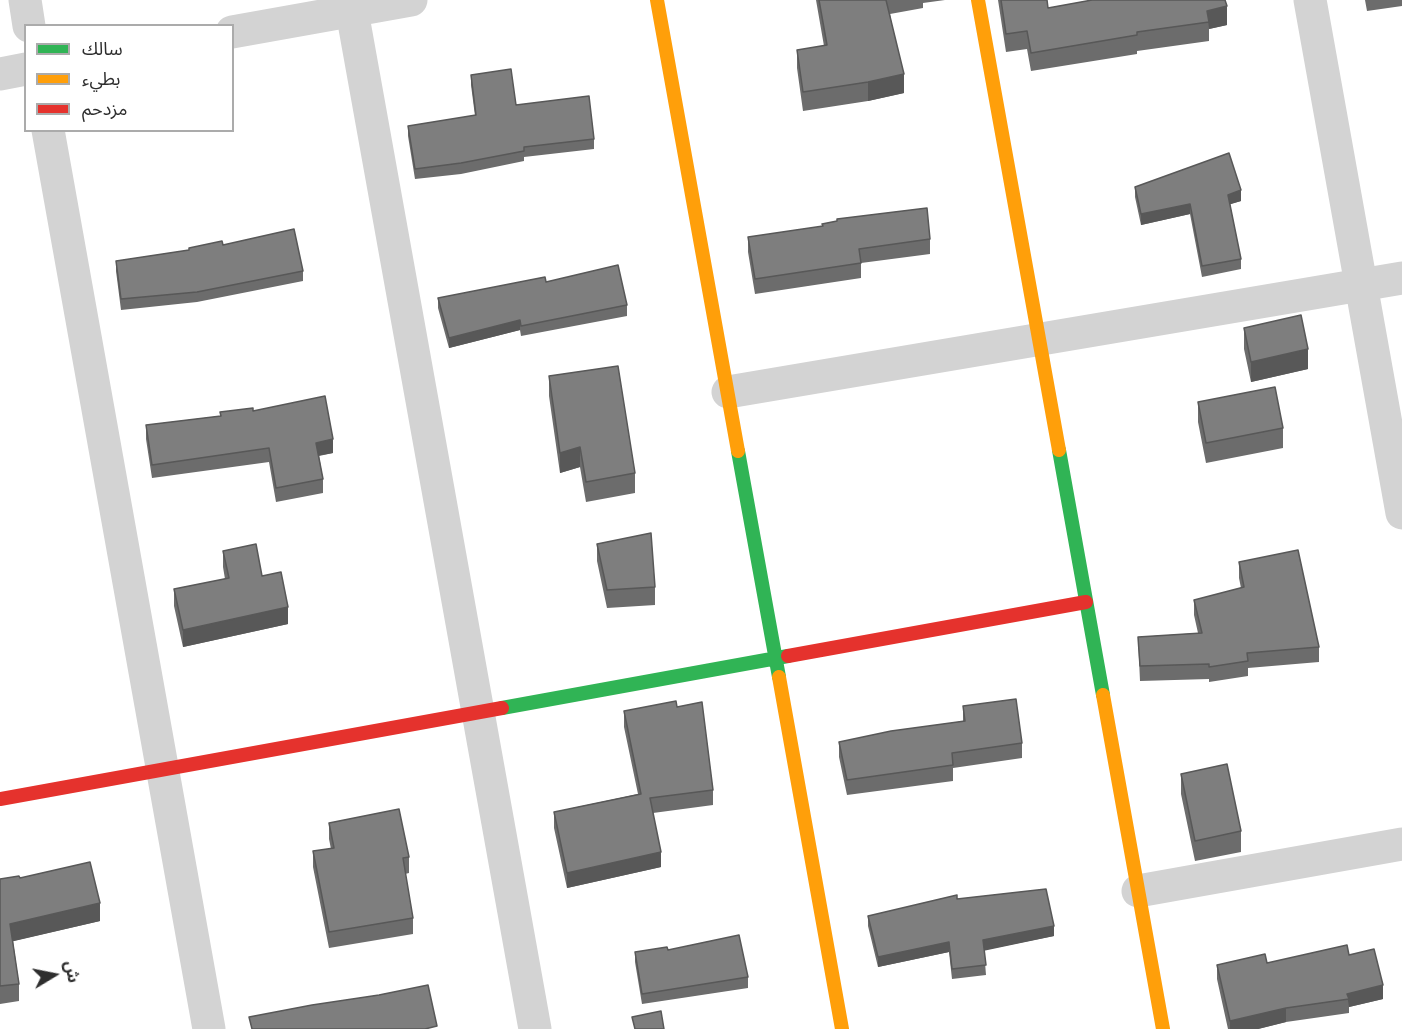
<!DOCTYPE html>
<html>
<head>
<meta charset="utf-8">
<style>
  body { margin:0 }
  #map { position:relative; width:1402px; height:1029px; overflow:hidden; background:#fff; font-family:Cabin,"Noto Sans Arabic",sans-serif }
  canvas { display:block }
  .legend { position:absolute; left:24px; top:24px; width:210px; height:108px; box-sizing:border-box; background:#fff; border:2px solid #ababab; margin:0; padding:8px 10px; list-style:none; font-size:18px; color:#2e2e2e }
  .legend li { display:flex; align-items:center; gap:12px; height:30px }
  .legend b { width:30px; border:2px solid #ababab }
  .north { position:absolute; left:24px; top:945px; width:60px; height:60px; -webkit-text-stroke:4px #fff; paint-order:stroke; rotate:80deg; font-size:16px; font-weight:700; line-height:24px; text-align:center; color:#2e2e2e }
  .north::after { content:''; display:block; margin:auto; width:21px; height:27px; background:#2e2e2e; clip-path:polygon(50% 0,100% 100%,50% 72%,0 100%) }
</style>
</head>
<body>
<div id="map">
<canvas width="1402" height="1029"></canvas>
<ul class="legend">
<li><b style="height:8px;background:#30b455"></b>سالك</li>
<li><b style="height:8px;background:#ff9f0a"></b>بطيء</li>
<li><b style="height:8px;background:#e5322d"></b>مزدحم</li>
</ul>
<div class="north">ش</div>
</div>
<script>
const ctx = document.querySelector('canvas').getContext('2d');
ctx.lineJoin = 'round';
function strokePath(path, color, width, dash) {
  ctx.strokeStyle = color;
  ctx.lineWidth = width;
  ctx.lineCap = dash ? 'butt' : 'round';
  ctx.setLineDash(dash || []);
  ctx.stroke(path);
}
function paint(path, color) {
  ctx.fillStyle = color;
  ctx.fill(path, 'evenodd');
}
strokePath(new Path2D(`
  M 25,0 L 29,26
  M 350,0 L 535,1029
  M 1310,0 L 1402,513
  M 232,32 L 411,0
  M 0,74 L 26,69
  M 48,130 L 209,1029
  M 728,392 L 1402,278
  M 1138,891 L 1402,844`), '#d3d3d3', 33);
strokePath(new Path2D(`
  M 1059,450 L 1103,695
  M 738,451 L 779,677
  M 502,708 L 788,656`), '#30b455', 14);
strokePath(new Path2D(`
  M 657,0 L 738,451
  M 978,0 L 1059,450
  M 779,677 L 842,1029
  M 1103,695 L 1163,1029`), '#ff9f0a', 14);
strokePath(new Path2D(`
  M 788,656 L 1086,602
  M 0,799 L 502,708`), '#e5322d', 14);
paint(new Path2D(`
  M 816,0 L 945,0 L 923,3 L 923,8 L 890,14 L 904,93 L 868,101 L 803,111 L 797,68 L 797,50 L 824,46 Z
  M 998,0 L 1047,0 L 1048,8 L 1092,0 L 1227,25 L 1209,29 L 1209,41 L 1137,51 L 1137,54 L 1031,71 L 1027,49 L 1006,52 Z
  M 1365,0 L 1402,0 L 1402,6 L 1367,11 Z
  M 471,75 L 516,105 L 594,139 L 594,149 L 524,157 L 524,161 L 461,174 L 415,179 L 408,136 L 408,126 L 475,116 L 471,85 Z
  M 1135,187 L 1241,201 L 1230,204 L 1241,259 L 1241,269 L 1202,277 L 1190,214 L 1141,225 L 1135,197 Z
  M 748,237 L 930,239 L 930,254 L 861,263 L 861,278 L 755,294 L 748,252 Z
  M 223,245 L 303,271 L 303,281 L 197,302 L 121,310 L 116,271 L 116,261 Z
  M 438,298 L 627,305 L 627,316 L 521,336 L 520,330 L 449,348 L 438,308 Z
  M 1244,328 L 1308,369 L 1251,382 L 1244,349 Z
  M 549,376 L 635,473 L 635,493 L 586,502 L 580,467 L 560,473 L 549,396 Z
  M 1198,402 L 1283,428 L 1283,448 L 1206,463 L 1198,422 Z
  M 253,411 L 333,453 L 319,456 L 323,479 L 323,493 L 276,502 L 269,462 L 152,478 L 146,439 L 146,425 L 220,416 L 220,412 Z
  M 597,544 L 655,587 L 655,605 L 607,608 L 597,561 Z
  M 223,551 L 262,576 L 288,624 L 183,647 L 174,606 L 174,589 L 225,579 L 223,567 Z
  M 1239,562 L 1319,647 L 1319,662 L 1248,668 L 1248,676 L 1209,682 L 1209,679 L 1140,681 L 1138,637 L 1198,633 L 1194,615 L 1194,600 L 1241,588 L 1239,578 Z
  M 963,706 L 1022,743 L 1022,758 L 953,768 L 953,781 L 847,795 L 839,757 L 839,742 L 963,721 Z
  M 677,707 L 713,790 L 713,805 L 653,813 L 661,867 L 567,888 L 554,828 L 554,812 L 638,794 L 624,727 L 624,711 Z
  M 1181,774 L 1241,831 L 1241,852 L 1195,861 L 1181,794 Z
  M 329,823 L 409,857 L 409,873 L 405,874 L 413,918 L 413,934 L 329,948 L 313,867 L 313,851 L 331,849 L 329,839 Z
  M 20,878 L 100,921 L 13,941 L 19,984 L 19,1001 L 0,1004 L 0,879 Z
  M 957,899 L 1054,936 L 984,950 L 986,975 L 952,979 L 949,952 L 878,967 L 868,926 L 868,916 Z
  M 668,950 L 748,977 L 748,988 L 642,1004 L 635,962 L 635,952 Z
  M 1349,955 L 1383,999 L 1349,1007 L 1349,1013 L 1286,1022 L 1258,1029 L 1228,1029 L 1217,979 L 1217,965 L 1267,963 Z`), '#6c6c6c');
paint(new Path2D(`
  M 1227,6 L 1227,25 L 1209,29 L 1207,11 Z
  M 904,74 L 904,93 L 868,101 L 868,82 Z
  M 1241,190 L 1241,201 L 1228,205 L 1228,195 Z
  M 1190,204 L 1190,214 L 1141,225 L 1141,214 Z
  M 520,320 L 520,330 L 449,348 L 449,338 Z
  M 1308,349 L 1308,369 L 1251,382 L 1251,362 Z
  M 333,439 L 333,453 L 316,456 L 316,443 Z
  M 580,447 L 580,467 L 560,473 L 560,453 Z
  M 288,607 L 288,624 L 183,647 L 183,630 Z
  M 661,852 L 661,867 L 567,888 L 567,873 Z
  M 100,903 L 100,921 L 10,942 L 10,924 Z
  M 1054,926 L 1054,936 L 983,951 L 983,940 Z
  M 949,942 L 949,952 L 878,967 L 878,957 Z
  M 1383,985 L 1383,999 L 1349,1007 L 1347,994 Z
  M 1286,1008 L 1286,1022 L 1258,1029 L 1230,1029 L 1230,1021 Z`), '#585858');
const building = new Path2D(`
  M 819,0 L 886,0 L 904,74 L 868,82 L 803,92 L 797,50 L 827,45 Z
  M 1001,0 L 1047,0 L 1048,8 L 1092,0 L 1225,0 L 1227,6 L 1207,11 L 1209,22 L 1137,32 L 1137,35 L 1031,53 L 1027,31 L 1006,34 Z
  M 511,69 L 516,105 L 589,96 L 594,139 L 524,147 L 524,151 L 461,163 L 415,169 L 408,126 L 476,115 L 471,75 Z
  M 1229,153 L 1241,190 L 1228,195 L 1241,259 L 1202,266 L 1190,204 L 1141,214 L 1135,187 Z
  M 927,208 L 930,239 L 859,249 L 861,263 L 755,279 L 748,237 L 823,226 L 822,224 L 837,221 L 837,219 Z
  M 294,229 L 303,271 L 197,292 L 121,299 L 116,261 L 189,250 L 189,248 L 222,241 L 223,245 Z
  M 618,265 L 627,305 L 521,326 L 520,320 L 449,338 L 438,298 L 545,277 L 546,282 Z
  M 1301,315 L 1308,349 L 1251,362 L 1244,328 Z
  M 618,366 L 635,473 L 586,482 L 580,447 L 560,453 L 549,376 Z
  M 1275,387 L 1283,428 L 1206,443 L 1198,402 Z
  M 325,396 L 333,439 L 316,443 L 323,479 L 276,488 L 269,448 L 152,465 L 146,425 L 221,416 L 220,412 L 253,408 L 253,411 Z
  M 651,533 L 655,587 L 607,590 L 597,544 Z
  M 256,544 L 262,576 L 281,572 L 288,607 L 183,630 L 174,589 L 229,578 L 223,551 Z
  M 1298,550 L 1319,647 L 1247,653 L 1248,661 L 1209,667 L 1209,664 L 1140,666 L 1138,637 L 1202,633 L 1194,600 L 1244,587 L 1239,562 Z
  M 1016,699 L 1022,743 L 952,753 L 953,765 L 847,780 L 839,742 L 891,731 L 965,721 L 963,706 Z
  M 676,701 L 677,707 L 702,702 L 713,790 L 650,798 L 661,852 L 567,873 L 554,812 L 641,794 L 624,711 Z
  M 1227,764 L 1241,831 L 1195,841 L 1181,774 Z
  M 399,809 L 409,857 L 403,858 L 413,918 L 329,932 L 313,851 L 334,848 L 329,823 Z
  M 90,862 L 100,903 L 10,924 L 19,984 L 0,986 L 0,879 L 19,876 L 20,878 Z
  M 1046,889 L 1054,926 L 983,940 L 986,965 L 952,969 L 949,942 L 878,957 L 868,916 L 957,895 L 957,899 Z
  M 739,935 L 748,977 L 642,994 L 635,952 L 667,947 L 668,950 Z
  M 1347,945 L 1349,955 L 1374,949 L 1383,985 L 1347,994 L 1349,999 L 1286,1008 L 1230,1021 L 1217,965 L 1265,954 L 1267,963 Z
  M 428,985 L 437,1026 L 425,1029 L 252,1029 L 249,1017 L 312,1005 L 379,995 Z
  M 661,1011 L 664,1029 L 635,1029 L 632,1017 Z`);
paint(building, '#7e7e7e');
strokePath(building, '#585858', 1.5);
</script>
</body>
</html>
